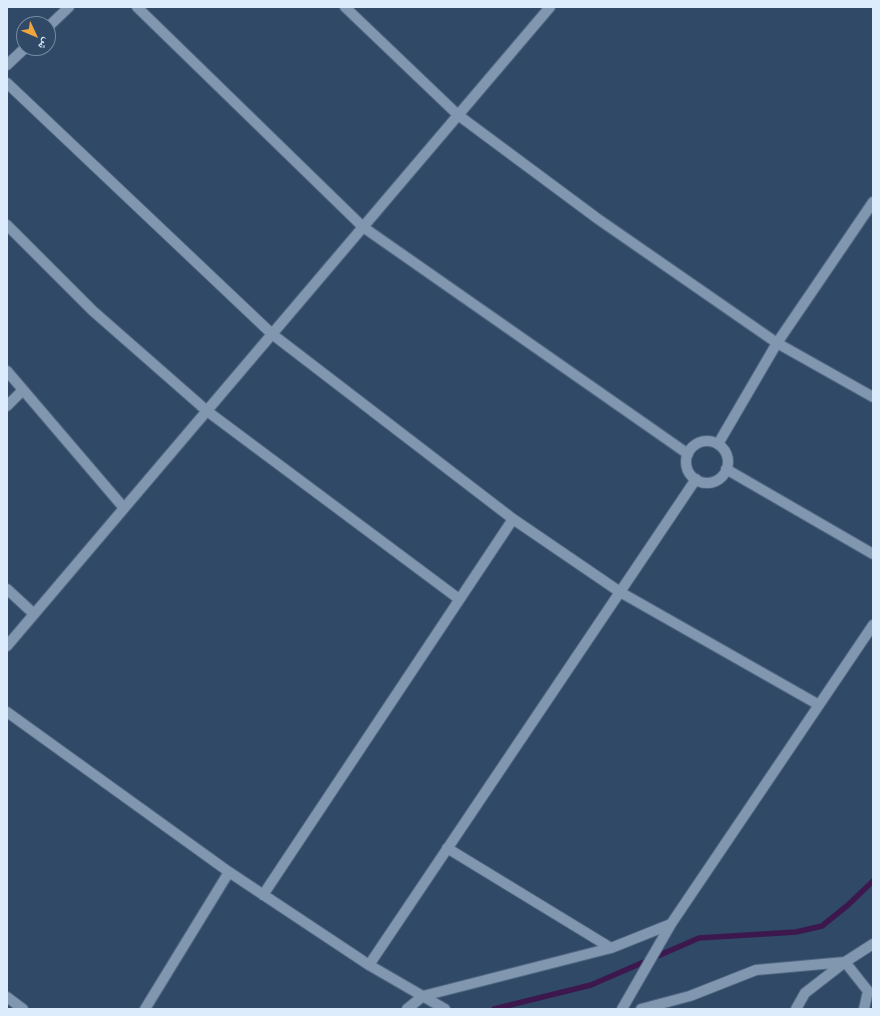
<!DOCTYPE html>
<html>
<head>
<meta charset="utf-8">
<style>
  body { margin:0 }
  #map { position:relative; width:880px; height:1016px; overflow:hidden; background:#304966; font-family:Raleway,"Noto Naskh Arabic",sans-serif }
  canvas { display:block }
  .frame { position:absolute; inset:0; border:8px solid #ddecfd; pointer-events:none }
  .north { position:absolute; left:16px; top:16px; width:40px; height:40px; box-sizing:border-box; background:#304966; border:1px solid #758aa2; border-radius:50%; rotate:134deg; font-size:11px; font-weight:700; line-height:16px; text-align:center; color:#ddecfd }
  .north::after { content:''; display:block; margin:auto; width:14px; height:18px; background:#f0a63e; clip-path:polygon(50% 0,100% 100%,50% 72%,0 100%) }
</style>
</head>
<body>
<div id="map">
<canvas width="880" height="1016"></canvas>
<div class="frame"></div>
<div class="north">ش</div>
</div>
<script>
const ctx = document.querySelector('canvas').getContext('2d');
ctx.lineJoin = 'round';
function strokePath(path, color, width, dash) {
  ctx.strokeStyle = color;
  ctx.lineWidth = width;
  ctx.lineCap = dash ? 'butt' : 'round';
  ctx.setLineDash(dash || []);
  ctx.stroke(path);
}
strokePath(new Path2D(`
  M 494,1009 L 591,985 L 699,938 L 796,932 L 822,926 L 848,905 L 873,881`), '#3c184f', 5.5);
const minor = new Path2D(`
  M 137,7 L 363,227 L 688,454
  M 345,7 L 458,115 L 598,219 L 777,343 L 873,397
  M 48,27 L 69,7
  M 7,65 L 25,48
  M 7,83 L 272,334 L 513,519 L 620,592 L 819,705
  M 7,225 L 93,311 L 207,411 L 459,599
  M 7,371 L 124,508
  M 7,406 L 23,390
  M686 462a21 21 0 1 1 42 0a21 21 0 1 1-42 0Z
  M 718,444 L 777,343 L 873,202
  M 726,469 L 873,554
  M 7,589 L 34,614
  M 7,646 L 550,7
  M 7,712 L 229,872 L 369,965 L 445,1009
  M 447,848 L 611,948
  M 263,895 L 513,519
  M 845,962 L 868,991 L 864,1009
  M 369,965 L 696,479
  M 7,997 L 23,1009
  M 145,1009 L 229,872
  M 407,1009 L 423,996 L 611,948 L 671,924
  M 622,1009 L 671,924 L 873,625
  M 641,1009 L 690,996 L 756,970 L 845,962
  M 796,1009 L 805,993 L 845,962 L 873,944`);
strokePath(minor, '#4f6681', 12);
strokePath(minor, '#8197b0', 10);
</script>
</body>
</html>
